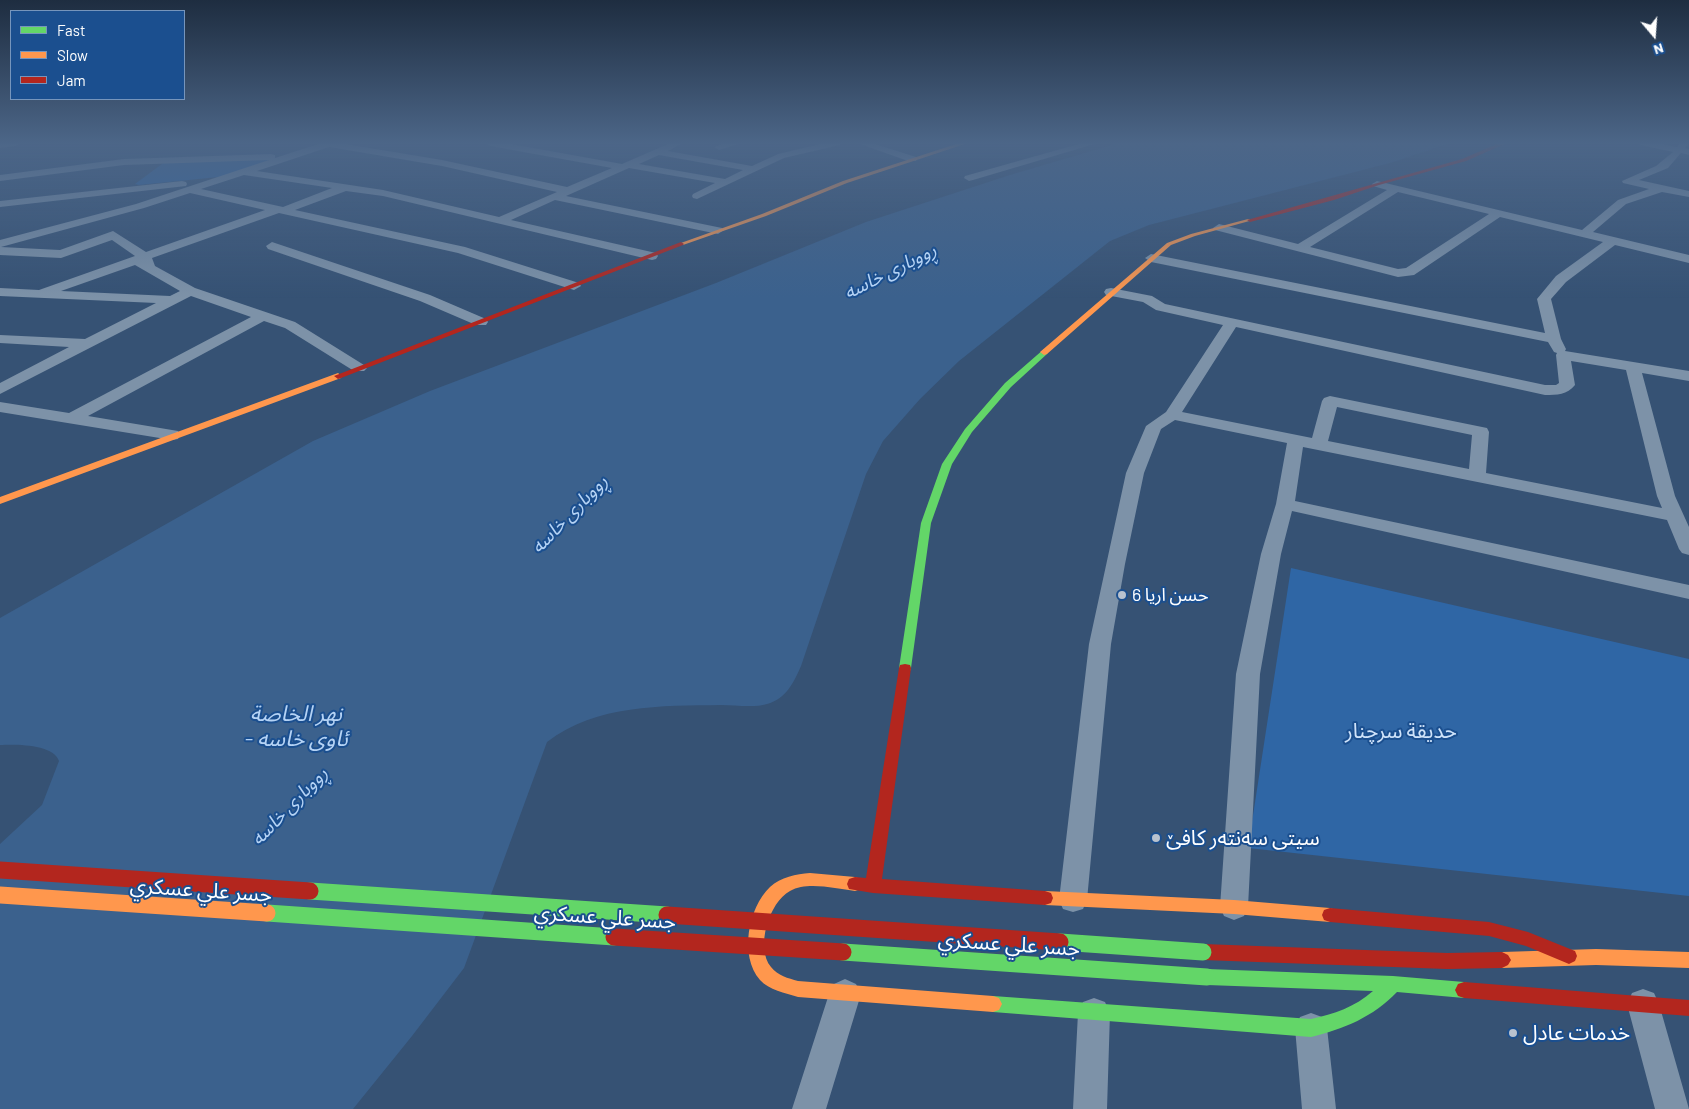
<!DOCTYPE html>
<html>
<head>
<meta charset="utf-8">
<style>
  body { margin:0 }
  #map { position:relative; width:1689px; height:1109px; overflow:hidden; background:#365274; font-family:Barlow,sans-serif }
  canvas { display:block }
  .legend { position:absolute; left:10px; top:10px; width:175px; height:90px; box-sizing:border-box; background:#1b4f8f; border:1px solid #7695bc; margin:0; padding:6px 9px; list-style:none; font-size:15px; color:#fff }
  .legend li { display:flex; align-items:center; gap:10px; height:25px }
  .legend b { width:25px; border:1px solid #7695bc }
  .north { position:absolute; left:1629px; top:10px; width:50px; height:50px; -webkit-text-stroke:4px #1b4f8f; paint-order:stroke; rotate:162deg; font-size:14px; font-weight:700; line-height:20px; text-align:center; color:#fff }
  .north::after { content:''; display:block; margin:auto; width:18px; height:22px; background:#fff; clip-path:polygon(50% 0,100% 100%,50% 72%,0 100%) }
</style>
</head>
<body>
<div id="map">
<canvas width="1689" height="1109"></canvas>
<ul class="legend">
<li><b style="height:6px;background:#63d668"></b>Fast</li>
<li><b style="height:6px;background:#ff974d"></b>Slow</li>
<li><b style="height:6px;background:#b3261e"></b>Jam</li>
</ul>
<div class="north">N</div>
</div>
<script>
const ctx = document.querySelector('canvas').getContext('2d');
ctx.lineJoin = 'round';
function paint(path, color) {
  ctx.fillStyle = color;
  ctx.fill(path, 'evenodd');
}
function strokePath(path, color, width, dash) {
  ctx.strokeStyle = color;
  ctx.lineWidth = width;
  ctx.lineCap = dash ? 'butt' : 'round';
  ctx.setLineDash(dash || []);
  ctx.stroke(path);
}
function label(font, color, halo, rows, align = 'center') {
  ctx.font = font + ' Barlow,"Noto Sans Arabic",sans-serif';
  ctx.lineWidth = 4;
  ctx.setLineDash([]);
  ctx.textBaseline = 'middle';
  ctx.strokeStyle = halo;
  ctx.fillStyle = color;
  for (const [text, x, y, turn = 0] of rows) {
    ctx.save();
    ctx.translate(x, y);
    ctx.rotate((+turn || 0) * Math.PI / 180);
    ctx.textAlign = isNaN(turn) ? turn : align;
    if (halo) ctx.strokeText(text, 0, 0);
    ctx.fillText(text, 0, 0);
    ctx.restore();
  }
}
paint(new Path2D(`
  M 273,159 L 228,176 L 139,185 L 135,184 L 166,161 Z
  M 1291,568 L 1689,659 L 1689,896 L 1248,848 Z`), '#2f66a5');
paint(new Path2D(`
  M 1118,143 L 1451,143 L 1390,163 L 1149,225 L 1110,241 L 959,361 L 920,399 L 883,441 L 866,474 L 801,666 C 794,682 786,699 767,704 C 754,708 735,705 721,705 C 661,706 597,704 547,742 L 464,968 L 412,1036 L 353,1109 L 0,1109 L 0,844 L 42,805 L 59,761 C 54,744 15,744 0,745 L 0,618 L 313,441 L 430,391 L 716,283 L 866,222 L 1010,175 Z`), '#3b618d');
paint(new Path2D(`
  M 0,143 L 21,143 L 16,146 L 0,148 Z
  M 321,143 L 340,143 L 442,160 L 567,187 L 612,168 L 490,146 L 485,143 L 506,143 L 622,164 L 670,143 L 683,143 L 668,151 L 752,166 L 778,154 L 824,143 L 842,143 L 840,145 L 784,158 L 697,199 L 693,198 L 692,196 L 693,194 L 715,183 L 629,168 L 566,196 L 722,228 L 724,230 L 718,234 L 555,200 L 511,220 L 656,253 L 658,256 L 656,259 L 652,260 L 383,196 L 346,191 L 295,210 L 465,247 L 579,283 L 581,286 L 574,290 L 458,253 L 279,213 L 152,258 L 155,266 L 195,288 L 295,322 L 364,365 L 367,368 L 364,371 L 354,371 L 285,328 L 264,321 L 88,416 L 178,431 L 180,435 L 178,439 L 172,440 L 0,412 L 0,402 L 69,413 L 251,317 L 191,296 L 0,394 L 0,383 L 69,347 L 0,343 L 0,335 L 85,339 L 156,303 L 0,296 L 0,288 L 39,290 L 135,256 L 112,240 L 61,258 L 0,255 L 0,240 L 136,204 L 269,160 L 124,165 L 0,181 L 0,175 L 124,159 L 271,154 L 275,155 L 275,158 ZM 329,147 L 442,166 L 557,192 L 499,217 L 383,190 L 257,171 ZM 659,155 L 743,170 L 725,179 L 639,164 ZM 244,175 L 332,188 L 283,207 L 201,189 ZM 190,193 L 265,210 L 146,252 L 113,231 L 60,250 L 1,247 L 144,208 ZM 135,265 L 180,291 L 170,296 L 61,291 Z
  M 724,143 L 742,143 L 719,150 L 714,147 Z
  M 857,143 L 872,143 L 916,157 L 917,159 L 916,161 L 908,161 Z
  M 1082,143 L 1098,143 L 973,180 L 969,181 L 964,178 L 965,176 Z
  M 1638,143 L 1658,143 L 1677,147 L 1680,143 L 1689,143 L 1685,148 L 1689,149 L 1689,155 L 1681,153 L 1668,168 L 1639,180 L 1689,191 L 1689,197 L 1662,192 L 1626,204 L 1593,232 L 1689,255 L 1689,263 L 1615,245 L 1566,282 L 1551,299 L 1561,339 L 1566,349 L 1565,351 L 1689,371 L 1689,381 L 1642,373 L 1675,496 L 1689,527 L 1689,555 L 1682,553 L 1679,549 L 1667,520 L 1303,447 L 1295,501 L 1689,585 L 1689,599 L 1292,511 L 1281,554 L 1260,674 L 1248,907 L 1244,916 L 1234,920 L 1224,916 L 1220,907 L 1236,674 L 1261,554 L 1276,504 L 1287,443 L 1175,420 L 1161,429 L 1144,473 L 1125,564 L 1111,644 L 1087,900 L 1083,909 L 1073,912 L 1063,909 L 1059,900 L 1089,644 L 1126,473 L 1146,426 L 1166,412 L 1223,325 L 1156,310 L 1143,302 L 1106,295 L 1104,292 L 1106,289 L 1111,288 L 1152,296 L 1165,304 L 1545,385 L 1556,385 L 1559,383 L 1556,355 L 1557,353 L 1554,352 L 1548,342 L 1151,262 L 1145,258 L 1151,254 L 1545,333 L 1537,299 L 1556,276 L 1603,242 L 1500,217 L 1414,275 L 1398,277 L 1215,230 L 1213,228 L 1219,224 L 1298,244 L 1387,190 L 1373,186 L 1372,184 L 1377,181 L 1582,230 L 1618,200 L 1649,189 L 1623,183 L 1622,181 L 1656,166 L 1673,152 L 1640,145 ZM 1398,192 L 1489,214 L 1406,268 L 1398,269 L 1310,247 ZM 1236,327 L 1545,395 C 1557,395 1567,395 1575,385 L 1571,361 L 1626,370 L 1657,496 L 1662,508 L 1486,473 L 1489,432 L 1487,428 L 1330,396 L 1324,398 L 1322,401 L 1312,438 L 1182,412 ZM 1337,407 L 1472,435 L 1469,469 L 1328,441 Z
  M 182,181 L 186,182 L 187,184 L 186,186 L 0,207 L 0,201 Z
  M 272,242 L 430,295 L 486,319 L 488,322 L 486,325 L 476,325 L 420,301 L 268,249 L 266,246 Z
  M 845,979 L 856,984 L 861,994 L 826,1109 L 792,1109 L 829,994 L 834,984 Z
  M 1643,989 L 1654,993 L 1659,1004 L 1689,1109 L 1655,1109 L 1627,1004 L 1632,993 Z
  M 1094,998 L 1105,1002 L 1110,1013 L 1107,1109 L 1073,1109 L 1078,1013 L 1083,1002 Z
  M 1311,1013 L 1322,1017 L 1327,1028 L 1336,1109 L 1302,1109 L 1295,1028 L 1300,1017 Z`), '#7d92a8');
paint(new Path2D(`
  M 1044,349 L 1048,352 L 1047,354 L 1011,387 L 972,432 L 952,464 L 931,523 L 911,668 L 910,671 L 900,671 L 899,668 L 921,523 L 942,464 L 965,429 L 1005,383 Z
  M 1207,969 L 1393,976 L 1464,982 L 1470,984 L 1473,990 L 1470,996 L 1464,998 L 1397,992 C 1373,1017 1344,1029 1311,1037 L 993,1012 L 987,1010 L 984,1004 L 987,998 L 993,996 L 1311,1019 C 1334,1014 1355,1007 1373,991 L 1207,985 L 1201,983 L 1198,977 L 1201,971 Z`), '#63d668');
paint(new Path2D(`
  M 959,143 L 968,143 L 847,183 L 766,216 L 683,245 L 678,244 L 762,214 L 843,181 Z
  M 1248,219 L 1253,220 L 1195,236 L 1171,245 L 1047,354 L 1044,355 L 1040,352 L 1167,243 L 1191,234 Z
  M 338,373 L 342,376 L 341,378 L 0,504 L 0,497 Z
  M 810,873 L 855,877 L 861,879 L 863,884 L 861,889 L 855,891 C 836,889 808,881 790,891 C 769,902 755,948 771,967 C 778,976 788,978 798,981 L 993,996 L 999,998 L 1002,1004 L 999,1010 L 993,1012 L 798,997 C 785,993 769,990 760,980 C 739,956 748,908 770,887 C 781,877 796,874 810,873 Z
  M 1045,891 L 1234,900 L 1330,908 L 1336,910 L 1338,915 L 1336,920 L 1330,922 L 1234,914 L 1045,905 L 1039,903 L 1037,898 L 1039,893 Z
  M 1596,949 L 1689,952 L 1689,968 L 1596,965 L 1502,968 L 1496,965 L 1493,960 L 1496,955 L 1502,952 Z`), '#ff974d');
paint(new Path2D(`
  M 1499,143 L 1507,143 L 1466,161 L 1379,185 L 1334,200 L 1250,222 L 1247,220 L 1462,159 Z
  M 681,242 L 684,244 L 683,245 L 341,378 L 338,379 L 334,376 Z
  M 905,664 L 910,665 L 911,668 L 882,879 L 1045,891 L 1051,893 L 1053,898 L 1051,903 L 1045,905 L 873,893 L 849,889 L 847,884 L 849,879 L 855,877 L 866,878 L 899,668 L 900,665 Z
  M 1330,908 L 1489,922 L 1528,932 L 1575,951 L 1577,956 L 1575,961 L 1569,964 L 1526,946 L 1489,936 L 1330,922 L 1324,920 L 1322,915 L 1324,910 Z
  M 1203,944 L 1447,953 L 1502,952 L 1508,955 L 1511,960 L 1508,965 L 1502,968 L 1447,969 L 1203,960 L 1197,957 L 1195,952 L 1197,947 Z
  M 1464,982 L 1689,1000 L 1689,1016 L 1464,998 L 1458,996 L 1455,990 L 1458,984 Z`), '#b3261e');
strokePath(new Path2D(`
  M 310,891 L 667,915
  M 267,913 L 614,937
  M 1060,942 L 1203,952
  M 843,952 L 1207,977`), '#63d668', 17);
strokePath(new Path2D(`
  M 0,895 L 267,913`), '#ff974d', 17);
strokePath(new Path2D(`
  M 0,870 L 310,891
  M 667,915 L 1060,942
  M 614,937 L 843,952`), '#b3261e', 17);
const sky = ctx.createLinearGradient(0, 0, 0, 298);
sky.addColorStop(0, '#1e2d40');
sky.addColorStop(0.48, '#4c6688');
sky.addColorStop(1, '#4c668800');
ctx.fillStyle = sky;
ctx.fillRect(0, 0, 1689, 298);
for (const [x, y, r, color] of [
  [1122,595,5,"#b9c2ce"],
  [1156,838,5,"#b9c2ce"],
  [1513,1033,5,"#b9c2ce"]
]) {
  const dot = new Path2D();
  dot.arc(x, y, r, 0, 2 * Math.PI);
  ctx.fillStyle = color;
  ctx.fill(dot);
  strokePath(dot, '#1b4f8f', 2);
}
label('18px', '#fff', '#1b4f8f', [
  ["حسن اريا 6",1132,595]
], 'left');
label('italic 19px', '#b5d3f5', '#1b4f8f', [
  ["ڕووباری خاسە",890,271,-27],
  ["ڕووباری خاسە",569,514,-46],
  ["ڕووباری خاسە",289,806,-46]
]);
label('21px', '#cfe3fa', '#1b4f8f', [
  ["حديقة سرچنار",1401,731]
]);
label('21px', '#fff', '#1b4f8f', [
  ["سیتی سەنتەر کافێ",1166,838],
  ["خدمات عادل",1523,1033]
], 'left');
label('21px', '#fff', '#1b4f8f', [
  ["جسر علي عسكري",201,890,4],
  ["جسر علي عسكري",605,917,4],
  ["جسر علي عسكري",1009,944,4]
]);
label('italic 22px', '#b5d3f5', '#1b4f8f', [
  ["نهر الخاصة",296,714],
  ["- ئاوی خاسە",296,739]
]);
</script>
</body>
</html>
